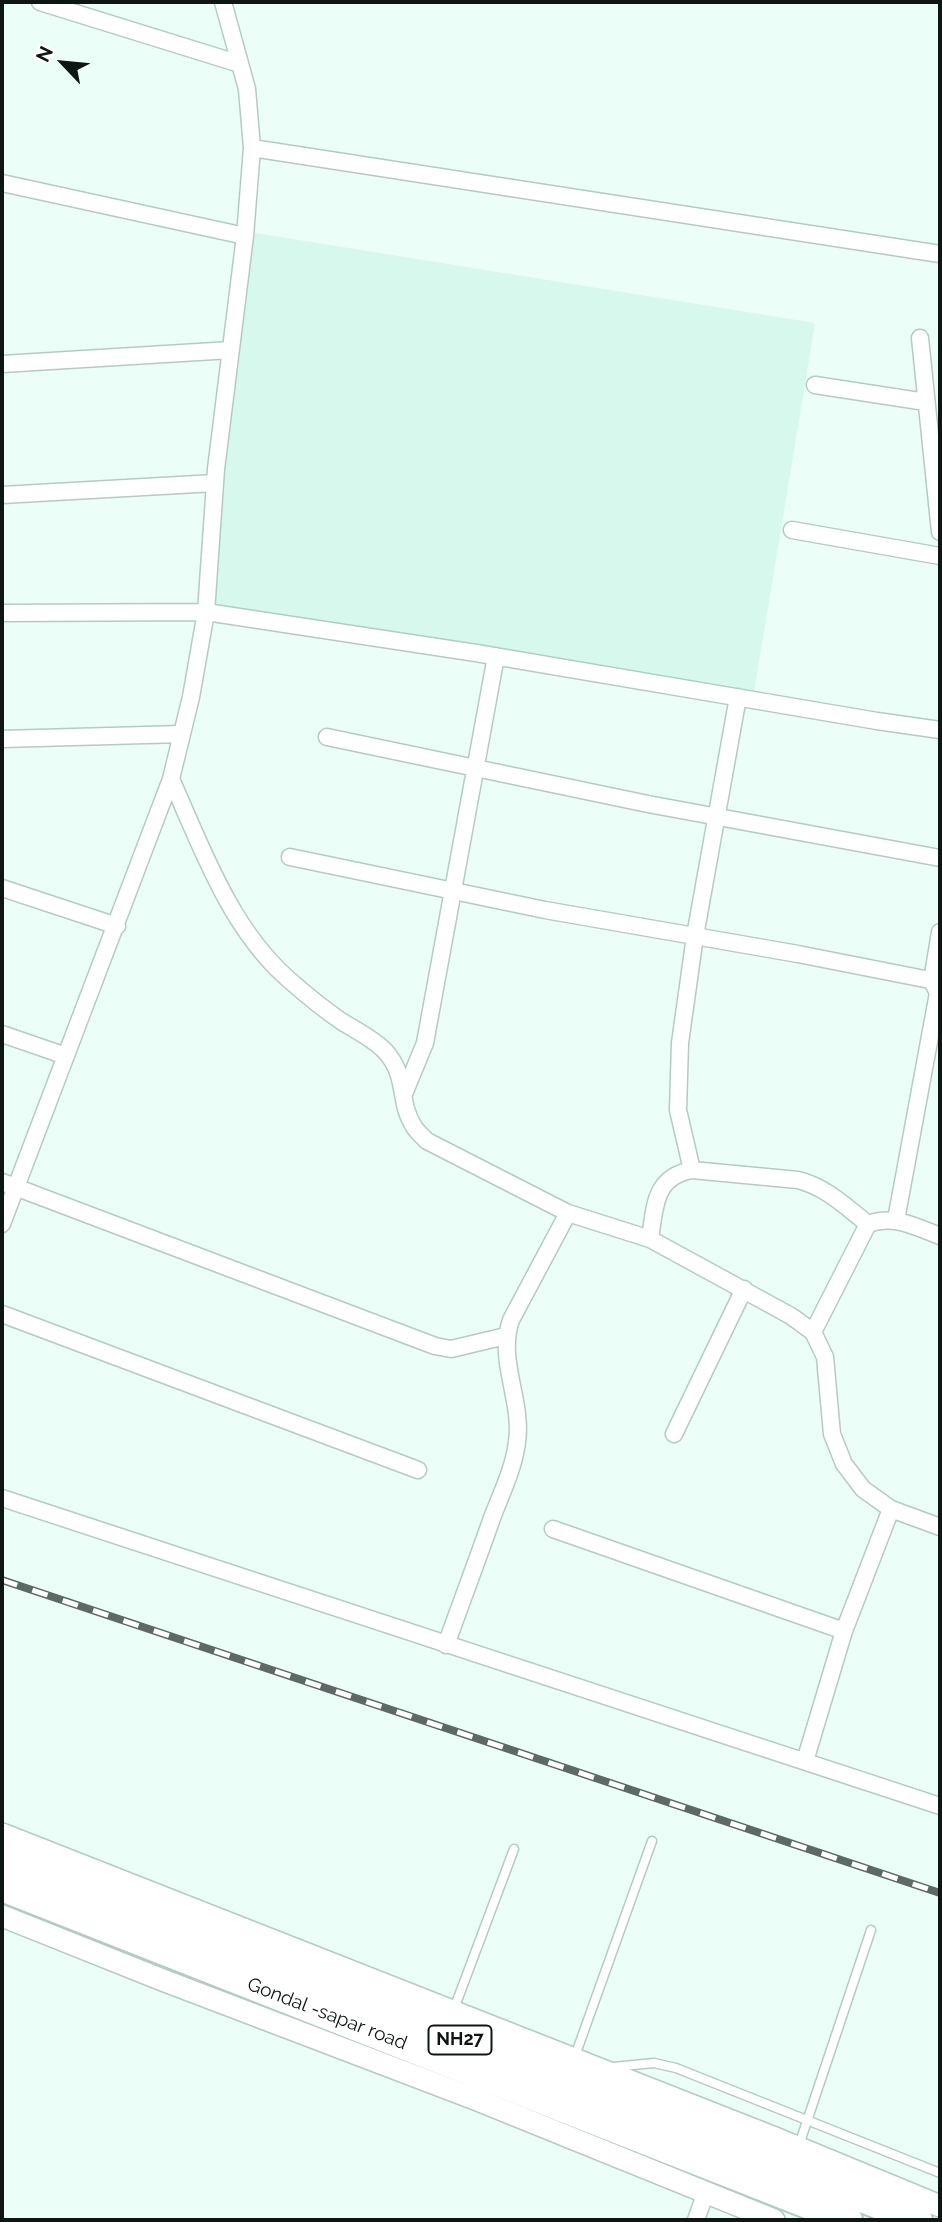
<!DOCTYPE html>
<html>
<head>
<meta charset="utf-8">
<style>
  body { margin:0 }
  #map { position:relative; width:942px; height:2222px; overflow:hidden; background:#ebfef8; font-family:Raleway,sans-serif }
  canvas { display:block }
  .frame { position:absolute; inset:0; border:4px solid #0e1614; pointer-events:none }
  .north { position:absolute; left:28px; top:28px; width:70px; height:70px; -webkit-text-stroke:5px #fff; paint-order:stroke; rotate:296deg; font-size:19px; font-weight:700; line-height:28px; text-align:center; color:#0e1614 }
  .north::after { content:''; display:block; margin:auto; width:24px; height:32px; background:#0e1614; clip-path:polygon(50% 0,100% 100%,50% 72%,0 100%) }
</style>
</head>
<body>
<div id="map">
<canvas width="942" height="2222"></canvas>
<div class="frame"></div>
<div class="north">N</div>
</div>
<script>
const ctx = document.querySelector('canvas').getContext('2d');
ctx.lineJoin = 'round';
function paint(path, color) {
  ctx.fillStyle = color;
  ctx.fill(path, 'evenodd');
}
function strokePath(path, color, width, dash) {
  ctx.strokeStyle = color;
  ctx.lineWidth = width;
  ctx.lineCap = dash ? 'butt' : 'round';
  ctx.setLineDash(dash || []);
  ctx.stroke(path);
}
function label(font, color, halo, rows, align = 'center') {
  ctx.font = font + ' Raleway,sans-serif';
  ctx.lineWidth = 6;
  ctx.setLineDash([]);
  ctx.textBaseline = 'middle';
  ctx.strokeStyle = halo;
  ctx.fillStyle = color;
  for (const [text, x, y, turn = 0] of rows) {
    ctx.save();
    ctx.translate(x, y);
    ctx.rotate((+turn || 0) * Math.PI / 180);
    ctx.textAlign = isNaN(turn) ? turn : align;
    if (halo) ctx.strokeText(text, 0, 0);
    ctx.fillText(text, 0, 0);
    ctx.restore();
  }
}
paint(new Path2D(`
  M 249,232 L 815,323 L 754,692 L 197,603 Z`), '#d7f8ed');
const lane = new Path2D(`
  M 454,2009 L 514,1849
  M 575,2056 L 652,1841
  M 613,2067 L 654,2063 L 676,2068 L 940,2173
  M 799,2145 L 871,1930`);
const street = new Path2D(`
  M 40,2 L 240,64
  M 252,148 L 940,254
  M 2,183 L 245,236
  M 920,338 L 940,532
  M 2,364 L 231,350
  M 815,385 L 926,402
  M 2,495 L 215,483
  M 792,530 L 940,556
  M 2,613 L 206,612 L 476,653 L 877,721 L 940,730
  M 327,737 L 648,804 L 940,858
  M 2,739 L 182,734
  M 171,779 C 202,848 229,926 287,978 C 304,993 322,1008 341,1021 C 355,1030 374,1039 385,1051 C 408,1076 398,1101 413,1125 C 416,1131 422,1136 427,1141 L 568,1213 L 650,1239 L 791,1316 L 813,1332 L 825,1357 L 832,1434 L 844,1464 L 863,1489 L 891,1509 L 940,1527
  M 290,857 L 545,910 L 798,954 L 940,982
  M 2,888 L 117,926
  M 2,1034 L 66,1056
  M 404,1094 L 425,1043 L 496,656
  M 692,1170 L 678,1110 L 680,1043 L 695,936 L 738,697
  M 2,1182 L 435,1346 L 451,1349 L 506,1336
  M 896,1220 L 938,993 L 932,981 L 940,932
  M 2,1224 L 171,779 L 191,697 L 206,612 L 216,469 L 245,236 L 252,148 L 247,89 L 223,2
  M 650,1239 C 655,1206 654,1177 692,1170 L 798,1180 C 826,1187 846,1207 868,1224
  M 2,1314 L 418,1470
  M 813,1332 L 868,1224 C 894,1214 916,1227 940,1236
  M 674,1434 L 744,1289
  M 2,1498 L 940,1806
  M 553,1529 L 844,1631
  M 446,1645 C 461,1603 477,1561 492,1518 C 501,1494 514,1468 517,1442 C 523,1400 497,1361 511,1320 L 568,1213
  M 805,1761 L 844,1631 L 891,1509
  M 696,2220 L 706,2192`);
const secondary = new Path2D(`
  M 2,1834 L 775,2138 L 940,2206
  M 2,1916 L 160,1979 L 475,2099 L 774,2220`);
const highway = new Path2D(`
  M 2,1859 L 918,2220
  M 2,1887 L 848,2220`);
strokePath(lane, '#b4cbc3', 11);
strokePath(street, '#b4cbc3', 19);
strokePath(secondary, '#b4cbc3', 24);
strokePath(highway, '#b4cbc3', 32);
strokePath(lane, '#fff', 8);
strokePath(street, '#fff', 16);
strokePath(secondary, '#fff', 21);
strokePath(highway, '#fff', 28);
const rail = new Path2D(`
  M 2,1580 L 940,1893`);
strokePath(rail, '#5d6966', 8);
strokePath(rail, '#fff', 5, [16]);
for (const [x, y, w] of [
  [460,2040,63]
]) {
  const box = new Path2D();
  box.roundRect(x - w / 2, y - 14.5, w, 29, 5);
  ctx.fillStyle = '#fff';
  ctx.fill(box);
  strokePath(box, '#0e1614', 2);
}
label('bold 18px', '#0e1614', null, [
  ["NH27",460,2040]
]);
label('19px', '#0e1614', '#fff', [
  ["Gondal -sapar road",327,2014,21]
]);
</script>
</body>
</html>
